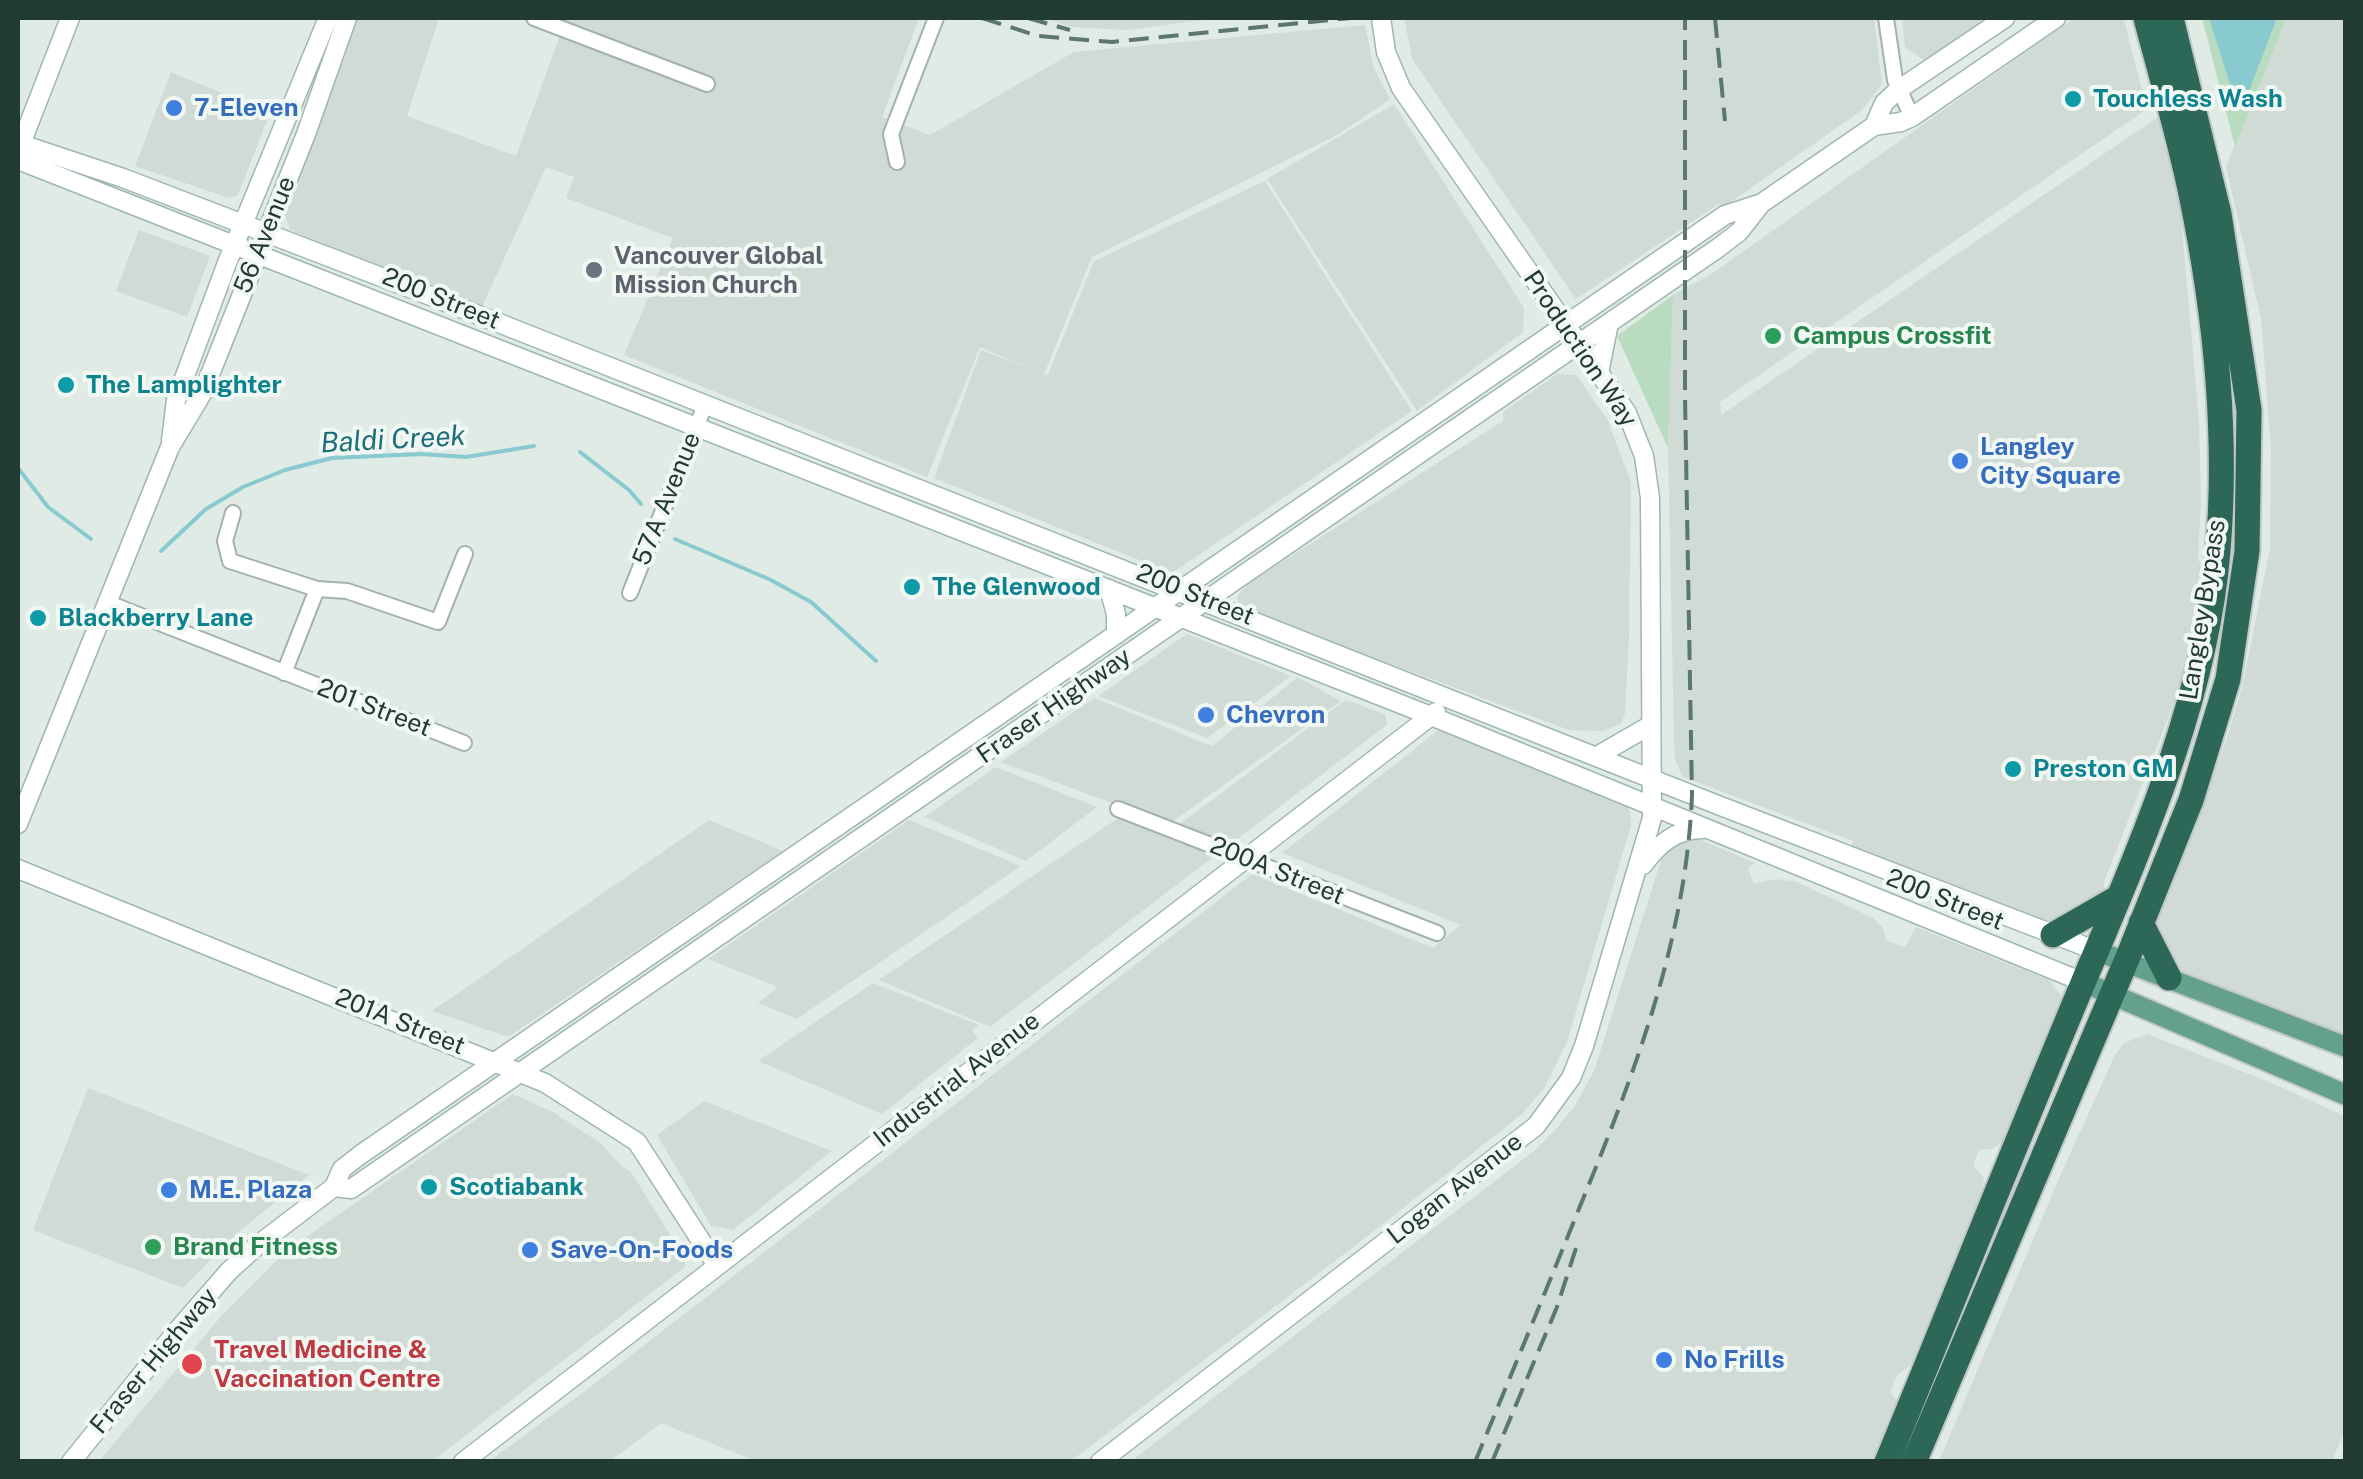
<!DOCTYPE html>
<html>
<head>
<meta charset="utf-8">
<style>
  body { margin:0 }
  #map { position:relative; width:2363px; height:1479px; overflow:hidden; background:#e0ebe6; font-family:"Public Sans",sans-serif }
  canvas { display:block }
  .frame { position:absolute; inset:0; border:20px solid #213b32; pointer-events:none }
</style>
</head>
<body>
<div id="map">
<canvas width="2363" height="1479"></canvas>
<div class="frame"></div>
</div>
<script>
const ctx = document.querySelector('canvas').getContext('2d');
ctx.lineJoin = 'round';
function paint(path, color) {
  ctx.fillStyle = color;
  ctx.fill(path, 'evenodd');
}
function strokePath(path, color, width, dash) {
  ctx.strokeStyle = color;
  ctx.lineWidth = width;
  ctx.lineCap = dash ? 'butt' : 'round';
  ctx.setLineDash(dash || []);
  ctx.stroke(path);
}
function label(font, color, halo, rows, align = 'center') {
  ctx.font = font + ' "Public Sans",sans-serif';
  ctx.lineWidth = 8;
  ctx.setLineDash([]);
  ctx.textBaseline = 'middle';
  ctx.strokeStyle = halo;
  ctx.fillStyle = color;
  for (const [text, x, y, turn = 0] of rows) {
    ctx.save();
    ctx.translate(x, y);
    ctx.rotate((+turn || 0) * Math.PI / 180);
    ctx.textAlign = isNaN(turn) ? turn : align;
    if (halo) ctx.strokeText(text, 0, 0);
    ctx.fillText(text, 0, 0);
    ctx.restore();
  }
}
paint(new Path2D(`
  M 355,18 L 439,18 L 407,116 L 516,156 L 562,30 L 534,18 L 919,18 L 882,117 L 930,135 L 1074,52 L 1365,25 L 1374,69 L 1390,99 L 1339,134 L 1092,257 L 1044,374 L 1048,375 L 1094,261 L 1265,181 L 1412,411 L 1172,573 L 934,478 L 981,350 L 1032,369 L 980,347 L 927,477 L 624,355 L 673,238 L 566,198 L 574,177 L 546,167 L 481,309 L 290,230 L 284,211 Z
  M 1044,18 L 1219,18 L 1128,30 L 1071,27 Z
  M 1404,18 L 1874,18 L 1882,84 L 1862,110 L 1721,209 L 1719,204 L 1576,299 L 1412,59 Z
  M 1902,18 L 1996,18 L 1929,59 L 1922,59 L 1905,47 Z
  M 2074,18 L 2124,20 L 2147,109 L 1720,402 L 1721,415 L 2158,117 L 2180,207 L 2199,420 L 2201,502 L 2198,561 L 2203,562 L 2201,601 L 2180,687 L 2104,882 L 2104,890 L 2100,898 L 2059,921 L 2036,919 L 1851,848 L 1853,841 L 1683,777 L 1675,759 L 1674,742 L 1668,448 L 1673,295 L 1714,272 Z
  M 2283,18 L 2345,18 L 2345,1034 L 2179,971 L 2154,938 L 2157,922 L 2226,741 L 2243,684 L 2270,549 L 2271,449 L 2261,319 L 2226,167 Z
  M 171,72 L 270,113 L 238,195 L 229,198 L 135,166 Z
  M 1394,104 L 1524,308 L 1523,332 L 1417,411 L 1267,179 Z
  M 139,230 L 210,256 L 187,317 L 116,291 Z
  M 1557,374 L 1576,375 L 1607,419 L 1631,482 L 1629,638 L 1625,713 L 1621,724 L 1603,731 L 1569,730 L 1239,608 L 1237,596 L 1249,583 L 1503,421 L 1503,412 Z
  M 1187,634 L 1291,676 L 1207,738 L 1098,696 Z
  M 1298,677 L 1341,701 L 1169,824 L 1001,762 L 1094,698 L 1212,746 Z
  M 1346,700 L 1385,714 L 1387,725 L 990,1027 L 879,980 L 1121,816 L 1168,833 Z
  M 1440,729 L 1623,801 L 1630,810 L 1631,825 L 1567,1042 L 1545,1087 L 1521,1115 L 1360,1242 L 1071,1461 L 756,1461 L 661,1423 L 610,1461 L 488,1462 L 585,1391 L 1252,874 L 1433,948 L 1461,925 L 1282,853 Z
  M 996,767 L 1097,807 L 1026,861 L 924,817 Z
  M 709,820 L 783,851 L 508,1037 L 432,1011 Z
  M 909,820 L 1021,866 L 797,1019 L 758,1003 L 778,987 L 708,959 Z
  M 1696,838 L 1755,863 L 1748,869 L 1754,884 L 1776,879 L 1797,882 L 1873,918 L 1883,928 L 1887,941 L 1905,947 L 1916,927 L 2049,980 L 2062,997 L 2060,1008 L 2001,1143 L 1992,1149 L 1979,1150 L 1973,1166 L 1984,1177 L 1981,1202 L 1910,1366 L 1897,1375 L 1890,1392 L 1898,1403 L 1875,1461 L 1130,1462 L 1534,1151 L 1555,1130 L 1574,1107 L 1594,1071 L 1663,854 L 1673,842 Z
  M 873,983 L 979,1025 L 972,1030 L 978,1038 L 882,1114 L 758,1061 Z
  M 2147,1034 L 2267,1081 L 2345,1116 L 2346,1428 L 2332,1461 L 1939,1461 L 2060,1176 L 2115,1055 L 2124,1043 Z
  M 88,1088 L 309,1175 L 242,1229 L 183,1288 L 33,1230 Z
  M 513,1094 L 553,1112 L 603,1145 L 621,1166 L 631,1172 L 685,1259 L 685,1267 L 432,1461 L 99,1461 L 224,1313 L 286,1251 Z
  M 704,1101 L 832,1151 L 733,1230 L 711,1226 L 657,1135 Z`), '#cfdbd4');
paint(new Path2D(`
  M 2202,18 L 2286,18 L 2235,147 Z
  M 1673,295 L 1668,448 L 1617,336 Z`), '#b9dcc0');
paint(new Path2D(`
  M 2209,18 L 2277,18 L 2249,91 L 2230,84 Z`), '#88cad0');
strokePath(new Path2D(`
  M 580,452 L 629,490 L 641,504
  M 18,468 L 48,507 L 91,539
  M 675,539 L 771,580 L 811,602 L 876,661
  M 161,551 L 206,509 L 243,487 L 285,470 L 332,458 L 421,454 L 466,457 L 534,446`), '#88cad0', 4);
const street = new Path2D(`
  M 534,18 L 707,84
  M 1886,18 L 1895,80 L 1912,117
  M 897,162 L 891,134 L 936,18
  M 233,513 L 225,541 L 230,561 L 317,589 L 347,591 L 438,622 L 465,554
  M 630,593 L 705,405
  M 106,602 L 464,743
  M 284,673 L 317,589
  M 1118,809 L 1437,933`);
const secondary = new Path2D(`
  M 1874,126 L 1884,103 L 1898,90 L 2005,18
  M 18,143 L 123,178 L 428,295 L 1723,807 L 2097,951
  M 21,144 L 70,18
  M 18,160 L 1431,716 L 2083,982
  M 1599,373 L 1609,323
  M 171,441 L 176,400 L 227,263 L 328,18
  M 1109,589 L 1116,614 L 1116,635
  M 1597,756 L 1649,726
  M 18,824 L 170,447 L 203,392 L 306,134 L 347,18
  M 1643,865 C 1659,844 1675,829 1703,829
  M 18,869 L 545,1083 L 637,1142 L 716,1264
  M 334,1187 L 351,1189 L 1718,248 L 1739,232 L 1761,204
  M 71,1462 L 176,1332 L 229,1271 L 259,1244 L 334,1187 L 342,1169 L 360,1155 L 1725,215 L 1762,203 L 1874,126 L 1901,122 L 1912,117 L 2056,18
  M 463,1462 L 1436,712
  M 1100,1462 L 1536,1126 L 1571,1078 L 1584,1046 L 1652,818 L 1650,498 L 1644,456 L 1627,413 L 1401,88 L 1386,52 L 1381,18`);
const primary = new Path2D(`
  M 2097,951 L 2346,1047
  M 2083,982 L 2346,1095`);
const highway = new Path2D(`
  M 2141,923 L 2169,978
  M 2053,935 L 2119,897
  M 1887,1462 C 1953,1302 2016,1142 2083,983 C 2141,845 2206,700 2218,550 C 2228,432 2215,310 2191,194 C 2179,135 2161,76 2146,18
  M 1914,1462 L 2130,952 L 2191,800 L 2228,679 L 2247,551 L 2249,410 L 2219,214 L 2171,18`);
strokePath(street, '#a3b3ac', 18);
strokePath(secondary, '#9fb7ad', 21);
strokePath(primary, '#c1c8c6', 24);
strokePath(highway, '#c1c8c6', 29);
strokePath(street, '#fff', 14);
strokePath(secondary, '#fff', 18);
strokePath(primary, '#65a08d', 20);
strokePath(highway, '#2d6757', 25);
strokePath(new Path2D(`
  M 982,18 L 1038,36 L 1112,42 L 1351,18
  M 1028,18 L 1070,30
  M 1715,18 L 1725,121
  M 1475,1462 C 1509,1380 1543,1298 1576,1216 C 1632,1080 1686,943 1692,795 L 1685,397 L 1685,18
  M 1492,1462 L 1557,1307 L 1576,1248`), '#5b776e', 4, [20, 10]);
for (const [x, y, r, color] of [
  [2073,99,10,"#0f9aa8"],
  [174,108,10,"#3f7fe0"],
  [594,270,10,"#6b7280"],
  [1773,336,10,"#2e9e5b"],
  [66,385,10,"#0f9aa8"],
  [1960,461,10,"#3f7fe0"],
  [912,587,10,"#0f9aa8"],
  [38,618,10,"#0f9aa8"],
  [1206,715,10,"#3f7fe0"],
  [2013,769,10,"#0f9aa8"],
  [429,1187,10,"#0f9aa8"],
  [169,1190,10,"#3f7fe0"],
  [153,1247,10,"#2e9e5b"],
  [530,1250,10,"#3f7fe0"],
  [1664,1360,10,"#3f7fe0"],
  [192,1364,12,"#e0444e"]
]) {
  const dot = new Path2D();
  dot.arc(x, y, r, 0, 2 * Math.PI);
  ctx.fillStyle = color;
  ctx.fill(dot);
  strokePath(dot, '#f1f8f4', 4);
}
label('bold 25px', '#0d838f', '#f1f8f4', [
  ["Touchless Wash",2093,99],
  ["The Lamplighter",86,385],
  ["The Glenwood",932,587],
  ["Blackberry Lane",58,618],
  ["Preston GM",2033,769],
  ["Scotiabank",449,1187]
], 'left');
label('bold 25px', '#366cbe', '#f1f8f4', [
  ["7-Eleven",194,108],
  ["Langley",1980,447],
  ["City Square",1980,476],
  ["Chevron",1226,715],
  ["M.E. Plaza",189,1190],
  ["Save-On-Foods",550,1250],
  ["No Frills",1684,1360]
], 'left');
label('25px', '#213b32', '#f1f8f4', [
  ["56 Avenue",265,235,-68],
  ["200 Street",441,299,22],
  ["Production Way",1580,349,56],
  ["57A Avenue",667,499,-68],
  ["200 Street",1195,595,22],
  ["Langley Bypass",2203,610,-81],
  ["Fraser Highway",1054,706,-35],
  ["201 Street",374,708,21],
  ["200A Street",1277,871,22],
  ["200 Street",1945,900,22],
  ["201A Street",400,1022,22],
  ["Industrial Avenue",957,1080,-38],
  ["Logan Avenue",1455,1189,-38],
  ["Fraser Highway",154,1361,-50]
]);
label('bold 25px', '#5b616d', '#f1f8f4', [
  ["Vancouver Global",614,256],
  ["Mission Church",614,285]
], 'left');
label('bold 25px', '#27864d', '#f1f8f4', [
  ["Campus Crossfit",1793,336],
  ["Brand Fitness",173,1247]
], 'left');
label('bold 25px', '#be3a42', '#f1f8f4', [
  ["Travel Medicine &",214,1350],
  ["Vaccination Centre",214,1379]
], 'left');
label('italic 28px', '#1c6e77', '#f1f8f4', [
  ["Baldi Creek",393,440,-3]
]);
</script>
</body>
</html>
